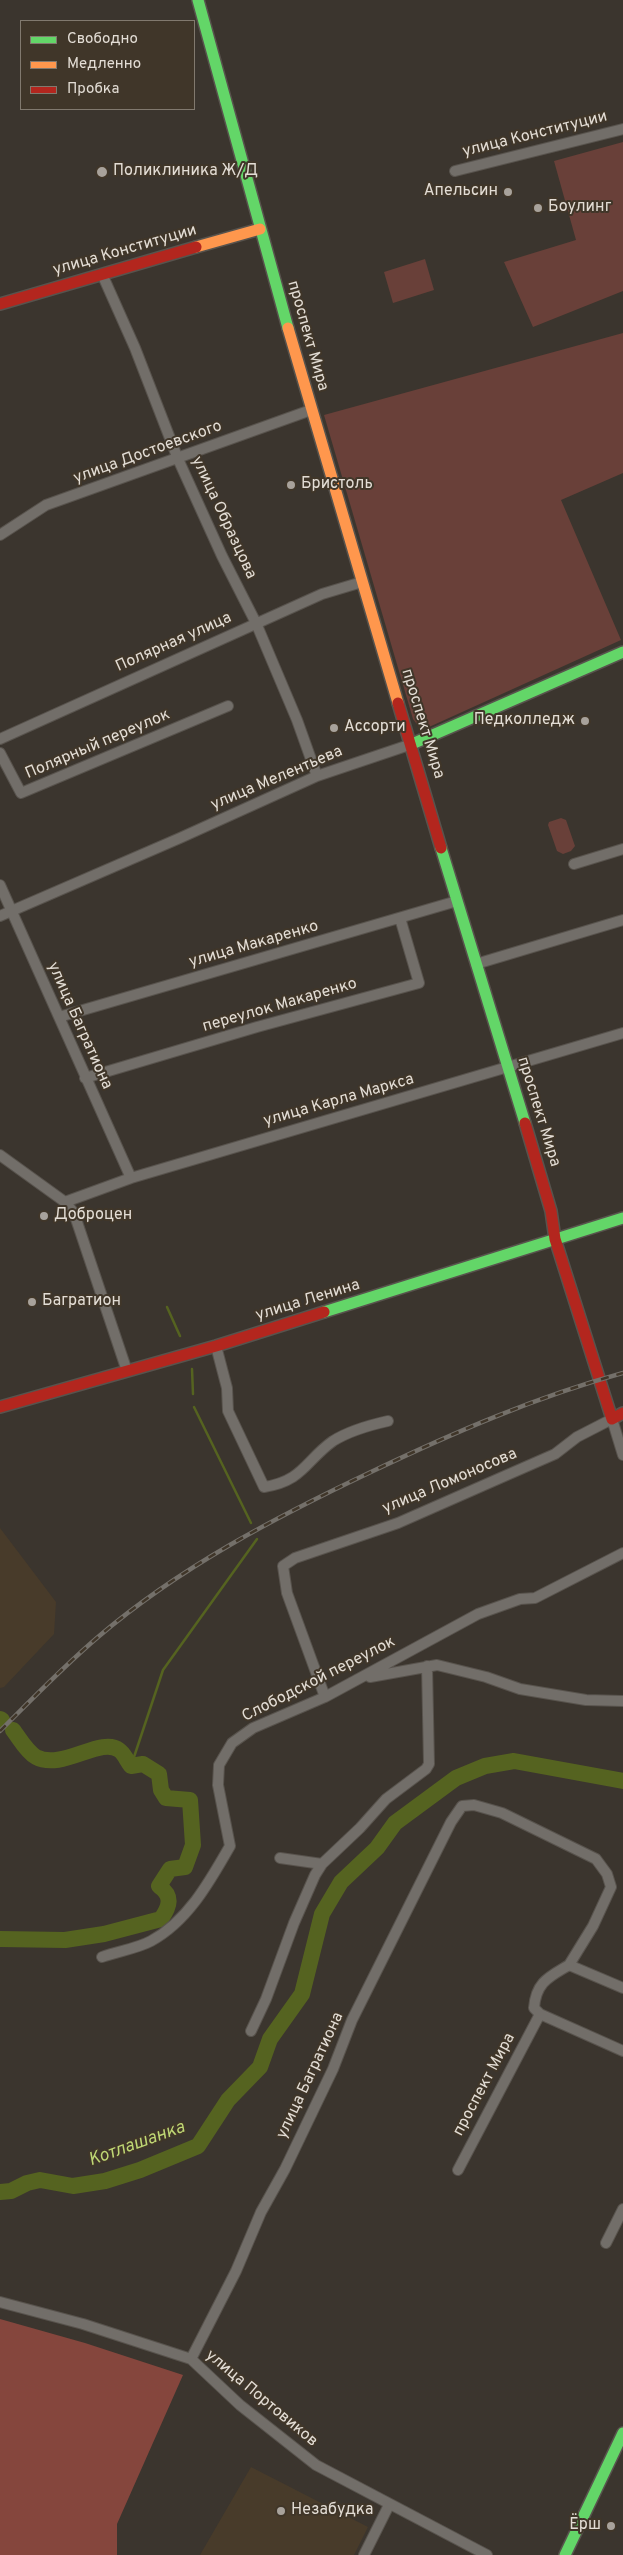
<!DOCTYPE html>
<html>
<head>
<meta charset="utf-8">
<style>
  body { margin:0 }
  #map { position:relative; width:623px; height:2555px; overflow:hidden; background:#3b352e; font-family:Overpass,sans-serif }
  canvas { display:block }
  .legend { position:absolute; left:20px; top:20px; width:175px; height:90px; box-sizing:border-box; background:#403629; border:1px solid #81796e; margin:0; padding:6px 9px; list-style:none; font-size:15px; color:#e3ddd5 }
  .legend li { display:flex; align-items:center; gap:10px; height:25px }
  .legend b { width:25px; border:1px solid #81796e }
</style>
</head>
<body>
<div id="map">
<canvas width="623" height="2555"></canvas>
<ul class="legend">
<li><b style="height:6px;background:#63d668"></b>Свободно</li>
<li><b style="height:6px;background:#ff974d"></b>Медленно</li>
<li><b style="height:6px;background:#b3261e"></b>Пробка</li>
</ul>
</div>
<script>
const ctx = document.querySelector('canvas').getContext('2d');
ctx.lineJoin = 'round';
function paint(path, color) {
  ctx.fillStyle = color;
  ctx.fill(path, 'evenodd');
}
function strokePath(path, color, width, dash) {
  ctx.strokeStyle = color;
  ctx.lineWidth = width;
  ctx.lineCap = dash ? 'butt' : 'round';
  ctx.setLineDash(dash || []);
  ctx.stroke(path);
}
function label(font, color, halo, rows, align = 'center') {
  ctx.font = font + ' Overpass,sans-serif';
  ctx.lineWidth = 4;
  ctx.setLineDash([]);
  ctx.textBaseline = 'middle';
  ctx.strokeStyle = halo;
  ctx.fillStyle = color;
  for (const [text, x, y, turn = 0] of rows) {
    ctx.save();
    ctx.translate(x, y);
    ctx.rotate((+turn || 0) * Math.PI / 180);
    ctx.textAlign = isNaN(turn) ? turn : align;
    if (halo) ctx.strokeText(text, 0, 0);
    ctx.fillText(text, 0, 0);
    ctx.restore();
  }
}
paint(new Path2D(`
  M 0,1528 L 56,1602 L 54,1634 L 4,1687 L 0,1688 Z
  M 251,2467 L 368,2527 L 354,2555 L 200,2555 Z`), '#483b2a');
paint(new Path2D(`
  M 623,142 L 623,291 L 533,327 L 504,262 L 576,240 L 554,161 Z
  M 425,259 L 434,290 L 393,303 L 384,272 Z
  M 623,333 L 623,473 L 561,500 L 621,640 L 429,727 L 419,727 L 413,719 L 324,415 Z
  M 561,818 L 566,820 L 575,846 L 571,851 L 563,854 L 557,851 L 548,825 L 549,822 Z`), '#694039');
paint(new Path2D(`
  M 0,2319 L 85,2343 L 183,2375 L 117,2524 L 117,2555 L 0,2555 Z`), '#85463d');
strokePath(new Path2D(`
  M 167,1307 L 180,1336
  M 192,1369 L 193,1394
  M 194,1407 L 251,1523
  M 131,1766 L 163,1670 L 257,1539`), '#556320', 2.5);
strokePath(new Path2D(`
  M 0,1719 L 2,1720
  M 0,1939 L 65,1940 L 104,1934 L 161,1919 C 170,1906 173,1896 159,1886 L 170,1869 L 185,1867 L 193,1845 L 190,1800 L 166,1798 L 161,1790 L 159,1774 L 143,1764 L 131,1766 C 127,1761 124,1753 119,1750 C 101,1736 62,1771 36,1757 C 26,1751 20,1739 13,1730
  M 0,2192 L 11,2191 L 27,2183 L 40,2180 L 73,2186 L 105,2181 L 140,2170 L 198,2146 L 228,2100 L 260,2067 L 270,2039 L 302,1994 L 322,1914 L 341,1882 L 377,1848 L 395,1823 L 456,1778 L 485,1766 L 514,1761 L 623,1781`), '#556320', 16);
const street = new Path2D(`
  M 455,171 L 623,129
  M 102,274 L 135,348 L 178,459 L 222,556 L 256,623 L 297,720 L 317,776
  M 0,535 L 46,505 L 311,410
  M 0,739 L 322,594 L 362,582
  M 0,753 L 21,793 L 228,706
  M 574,864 L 623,849
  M 0,885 L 131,1178
  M 0,916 L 180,838 L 317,776 L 412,744
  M 476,964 L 623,920
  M 59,1017 L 457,901
  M 85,1078 L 257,1027 L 419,983 L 400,918
  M 0,1155 L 65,1202 L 74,1213 L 127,1371
  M 65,1202 L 131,1178 L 623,1033
  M 216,1346 L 227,1388 L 228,1411 L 264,1487 C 303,1481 305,1461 333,1441 C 349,1431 370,1425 388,1421
  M 370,1677 L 437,1665 L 486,1677 L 520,1689 L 586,1700 L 623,1701
  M 325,1697 L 287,1593 L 283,1566 L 295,1558 L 398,1523 L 507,1475 L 555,1454 L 577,1437 L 612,1419 L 623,1455
  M 280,1858 L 322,1864
  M 102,1957 C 118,1951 136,1949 151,1941 C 188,1921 210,1881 230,1846 L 218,1785 L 219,1765 L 232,1743 L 253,1728 L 325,1697 L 478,1614 L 520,1599 L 535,1598 L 623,1553
  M 623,1988 L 569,1965 C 549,1977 536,1982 534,2008 L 540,2014 L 623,2051
  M 251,2031 L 266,1999 L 294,1923 L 315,1875 L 322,1864 L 360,1828 L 386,1799 L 426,1769 L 429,1764 L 427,1666
  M 458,2170 L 540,2014
  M 606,2243 L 623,2209
  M 0,2302 L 83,2324 L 191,2359 L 240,2405 L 316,2465 L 487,2555
  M 191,2359 L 236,2271 L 261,2212 L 285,2169 L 333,2069 L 352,2020 L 451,1822 L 462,1806 L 474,1805 L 502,1813 L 596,1859 L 607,1874 L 611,1887 L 593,1926 L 569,1965
  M 364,2555 L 389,2505`);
const fast = new Path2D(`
  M 198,0 L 288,328
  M 412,744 L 623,652
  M 441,848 L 525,1123
  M 324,1312 L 623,1218
  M 565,2555 L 623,2433`);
const slow = new Path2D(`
  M 196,247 L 260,229
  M 288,328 L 398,703`);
const jam = new Path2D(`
  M 0,304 L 196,247
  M 398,703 L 441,848
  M 525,1123 L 551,1211 L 555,1239 L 612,1419 L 623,1413
  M 0,1407 L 216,1346 L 324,1312`);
strokePath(street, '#58534d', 12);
strokePath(fast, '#58534d', 14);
strokePath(slow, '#58534d', 14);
strokePath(jam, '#58534d', 14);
strokePath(street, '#726e69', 10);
strokePath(fast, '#63d668', 11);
strokePath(slow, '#ff974d', 11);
strokePath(jam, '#b3261e', 11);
const rail = new Path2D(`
  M 0,1731 C 32,1699 64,1666 98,1637 C 180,1567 276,1517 373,1471 C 455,1432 536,1397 623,1373`);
strokePath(rail, '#74706a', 4.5);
strokePath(rail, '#403629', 2.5, [8]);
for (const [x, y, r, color] of [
  [102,172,6,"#a8a29b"],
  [508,192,5,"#a8a29b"],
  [538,208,5,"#a8a29b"],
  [291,485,5,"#a8a29b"],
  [585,721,5,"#a8a29b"],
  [334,728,5,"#a8a29b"],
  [44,1216,5,"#a8a29b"],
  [32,1302,5,"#a8a29b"],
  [281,2511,5,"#a8a29b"],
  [611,2526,5,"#a8a29b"]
]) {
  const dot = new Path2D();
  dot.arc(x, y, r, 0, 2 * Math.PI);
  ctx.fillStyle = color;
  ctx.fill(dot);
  strokePath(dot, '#403629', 2);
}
label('16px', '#e3ddd5', '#403629', [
  ["улица Конституции",535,135,-14],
  ["улица Конституции",125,251,-16],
  ["проспект Мира",307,336,74],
  ["улица Достоевского",148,453,-20],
  ["улица Образцова",223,518,65],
  ["Полярная улица",174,643,-24],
  ["проспект Мира",422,724,73],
  ["Полярный переулок",98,745,-23],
  ["улица Мелентьева",277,779,-23],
  ["улица Макаренко",254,945,-16],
  ["переулок Макаренко",280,1006,-16],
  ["улица Багратиона",79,1026,66],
  ["улица Карла Маркса",339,1101,-16],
  ["проспект Мира",538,1112,73],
  ["улица Ленина",308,1301,-17],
  ["улица Ломоносова",450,1482,-23],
  ["Слободской переулок",319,1680,-27],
  ["улица Багратиона",311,2076,-65],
  ["проспект Мира",485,2085,-62],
  ["улица Портовиков",261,2399,40]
]);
label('16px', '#e3ddd5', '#403629', [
  ["Поликлиника Ж/Д",113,172],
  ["Апельсин",498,192,"right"],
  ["Боулинг",548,208],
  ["Бристоль",301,485],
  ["Педколледж",575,721,"right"],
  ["Ассорти",344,728],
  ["Доброцен",54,1216],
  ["Багратион",42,1302],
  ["Незабудка",291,2511],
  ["Ёрш",601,2526,"right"]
], 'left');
label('italic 18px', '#bfd774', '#403629', [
  ["Котлашанка",137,2145,-20]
]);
</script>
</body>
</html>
